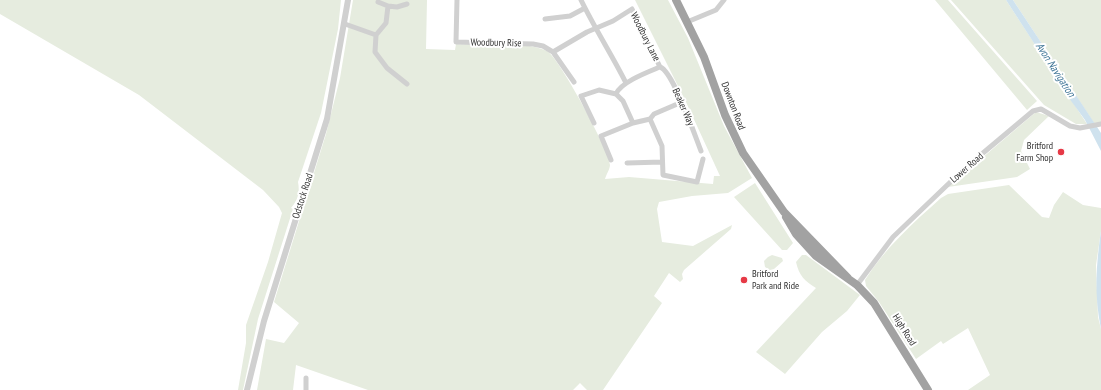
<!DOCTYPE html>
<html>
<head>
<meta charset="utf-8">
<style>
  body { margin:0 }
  canvas { display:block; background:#fff }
</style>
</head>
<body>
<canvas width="1101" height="390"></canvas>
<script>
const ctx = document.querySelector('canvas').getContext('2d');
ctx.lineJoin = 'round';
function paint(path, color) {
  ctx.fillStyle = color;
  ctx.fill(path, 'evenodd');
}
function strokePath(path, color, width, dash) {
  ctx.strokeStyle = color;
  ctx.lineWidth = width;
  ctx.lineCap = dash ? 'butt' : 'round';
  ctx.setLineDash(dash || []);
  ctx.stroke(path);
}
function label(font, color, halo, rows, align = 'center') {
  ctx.font = font + ' "PT Sans Narrow",sans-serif';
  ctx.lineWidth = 4;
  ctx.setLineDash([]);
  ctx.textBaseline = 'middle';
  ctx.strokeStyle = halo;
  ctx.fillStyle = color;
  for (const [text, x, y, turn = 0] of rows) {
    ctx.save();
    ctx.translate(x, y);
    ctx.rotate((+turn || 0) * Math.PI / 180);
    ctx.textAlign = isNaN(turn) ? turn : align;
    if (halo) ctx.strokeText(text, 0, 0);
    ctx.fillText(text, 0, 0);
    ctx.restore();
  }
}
paint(new Path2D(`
  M 0,0 L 341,0 L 338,29 L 321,113 L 298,182 C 300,192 298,200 291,208 L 293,209 L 258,319 L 243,390 L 238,390 L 246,343 L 246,325 L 268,262 L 282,213 L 279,207 L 263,190 L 139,95 L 0,14 Z
  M 353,0 L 427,0 L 426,49 L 455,50 L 456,44 C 480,45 526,41 547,51 C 558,56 610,152 610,165 C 610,169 606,175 605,179 L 629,177 L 713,184 L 714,176 L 720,176 L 686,102 L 635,0 L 668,0 L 688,38 L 724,126 L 752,178 L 728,193 L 692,196 L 659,202 L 657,209 L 662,242 L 693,246 L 732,225 L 731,229 L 684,270 L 682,274 L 683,279 L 680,282 L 669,273 L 654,296 L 662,303 L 603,390 L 587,390 L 580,383 L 573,390 L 368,390 L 296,365 L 293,390 L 257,390 L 266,339 L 284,343 L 299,323 L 274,302 L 326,134 L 340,78 Z
  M 935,0 L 948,0 L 1037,101 L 1027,110 Z
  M 951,0 L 1006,0 L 1087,124 L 1076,124 L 1044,105 Z
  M 1013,0 L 1101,0 L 1101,122 L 1094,123 Z
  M 1036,112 L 1049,116 L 1024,140 L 1021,151 L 1030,169 L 1017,177 L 948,187 Z
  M 755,183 L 793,243 L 787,250 L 782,250 L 734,197 Z
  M 1009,185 L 1042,217 L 1049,218 L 1054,205 L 1063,192 L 1083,205 L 1101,208 L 1101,231 L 1096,265 L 1098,317 L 1101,329 L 1101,390 L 968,390 L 990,375 L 968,328 L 943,344 L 941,341 L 916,359 L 879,302 L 866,286 L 865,280 C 885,248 913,223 941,198 L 948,194 Z
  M 772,255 L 782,258 L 783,261 L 774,269 L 770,270 L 765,267 L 764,261 L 768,257 Z
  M 802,255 L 806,255 L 860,295 L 847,311 L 822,332 L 785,374 L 756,352 L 816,288 C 805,281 799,276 796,262 Z`), '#e6ecdf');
paint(new Path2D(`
  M 1006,0 L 1013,0 L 1101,133 L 1101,151 L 1085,120 L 1066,94 L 1058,78 L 1041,54 Z
  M 1101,231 L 1101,329 C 1094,295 1096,265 1101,231 Z`), '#cfe2ee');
strokePath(new Path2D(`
  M 457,0 L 456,42 L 533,44 L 543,46 L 553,52 L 587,32 L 613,21 L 632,9 L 660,67
  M 581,0 C 595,29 612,55 626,83
  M 378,2 L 388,6 L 386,23 L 376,35 L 375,52 L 387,68 L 407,84
  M 388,6 L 397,7 L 407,4
  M 545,19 L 570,16 L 585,8
  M 687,22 L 716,10 L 724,0
  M 345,24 L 376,35
  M 553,52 L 574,82
  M 660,67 C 673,71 695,136 701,151
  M 650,119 L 662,146 L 663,175 L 697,182 L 703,159
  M 594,123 L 581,96 L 599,90 L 616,94 C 621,82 648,72 660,67
  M 633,123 L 650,119 L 654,114 L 682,102
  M 611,160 L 601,136 L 633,123 L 623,101 L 616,94
  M 627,163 L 662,162
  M 857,285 L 893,237 L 964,169 L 1033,111 L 1041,109 L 1070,126 L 1080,128 L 1101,124
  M 306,390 L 306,378`), '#d0d0d0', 5);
strokePath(new Path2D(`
  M 247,390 L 264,321 L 327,119 L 348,0`), '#d0d0d0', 6);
strokePath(new Path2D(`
  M 676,0 L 704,57 L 725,115 L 743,153 L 784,212 L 848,278
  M 786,217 L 796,234 L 816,256 L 857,285 L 874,303 L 928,390`), '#a2a2a2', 8);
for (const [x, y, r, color] of [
  [1061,152,4,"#e63946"],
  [744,280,4,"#e63946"]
]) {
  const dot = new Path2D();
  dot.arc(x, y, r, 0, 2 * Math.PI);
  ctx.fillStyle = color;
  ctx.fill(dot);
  strokePath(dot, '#fff', 1.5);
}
label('10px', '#333', '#fff', [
  ["Woodbury Lane",645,37,63],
  ["Woodbury Rise",496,43,1],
  ["Downton Road",733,106,69],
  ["Beaker Way",683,107,66],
  ["Lower Road",967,168,-41],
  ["Odstock Road",303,196,-72],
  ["High Road",904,330,58]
]);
label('10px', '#333', '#fff', [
  ["Britford",1053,146],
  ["Farm Shop",1053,158],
  ["Britford",752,274,"left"],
  ["Park and Ride",752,286,"left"]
], 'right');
label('italic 11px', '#3f7597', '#fff', [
  ["Avon Navigation",1055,70,57]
]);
</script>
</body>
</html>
